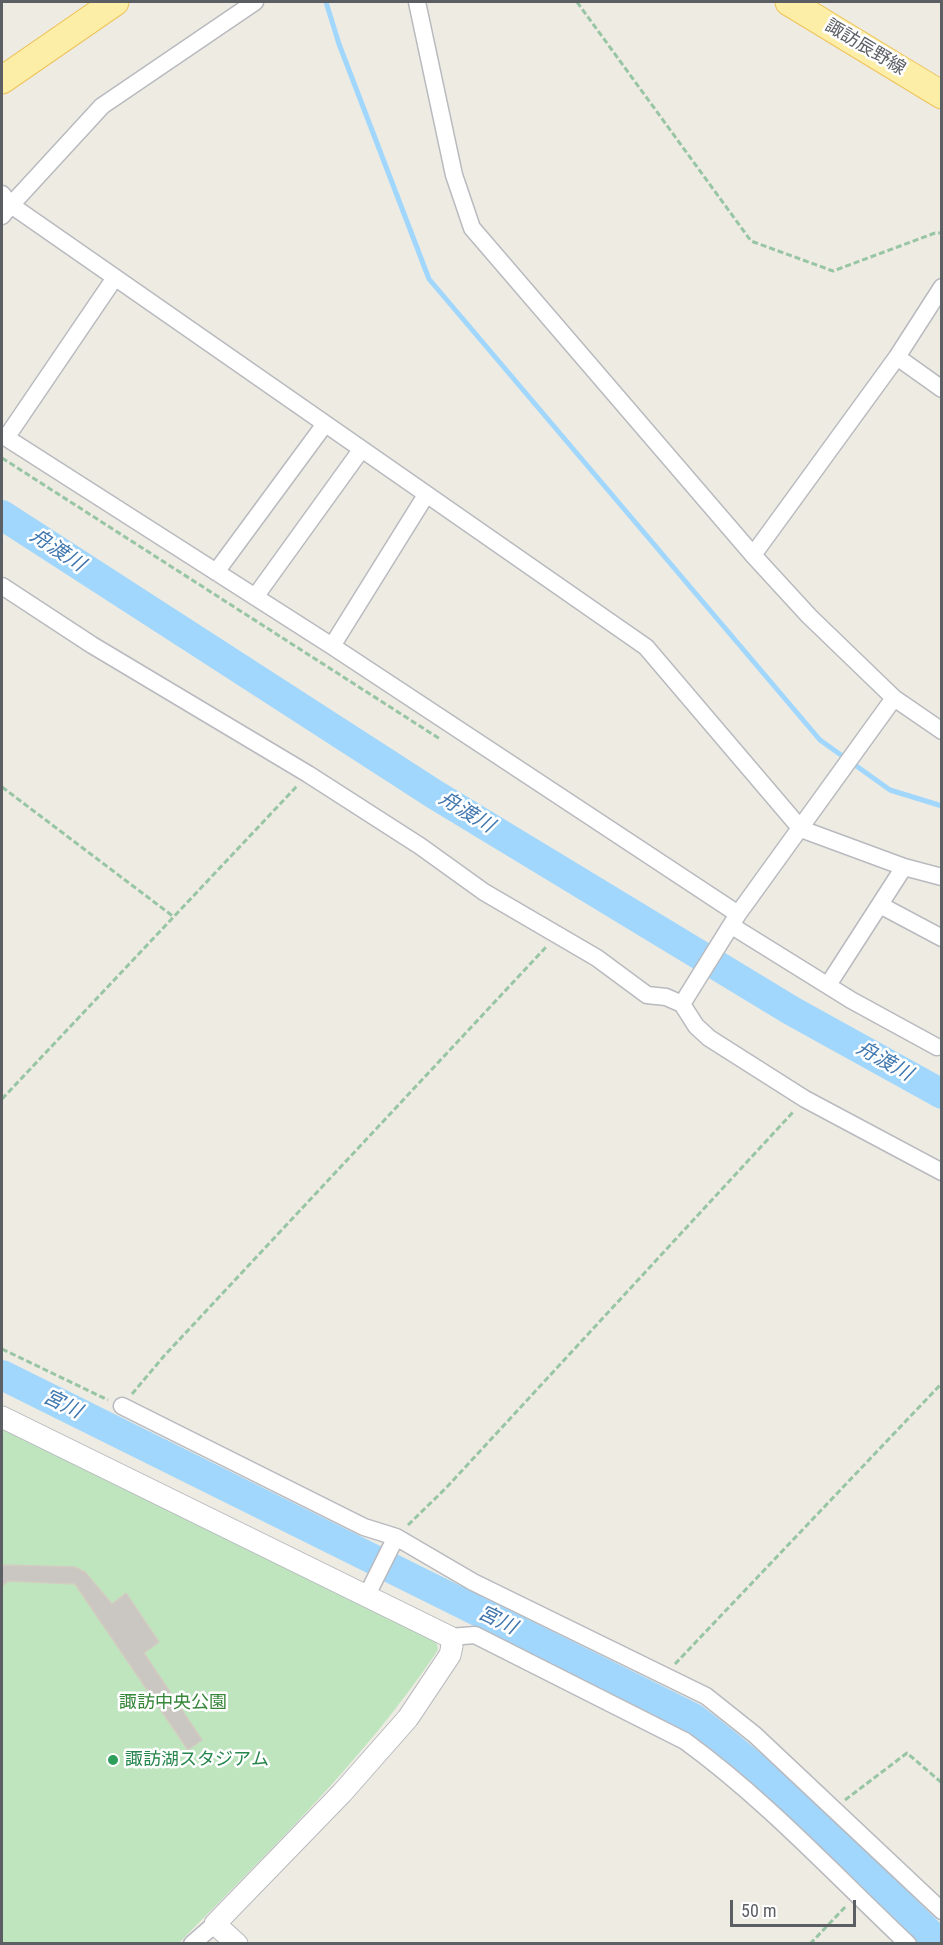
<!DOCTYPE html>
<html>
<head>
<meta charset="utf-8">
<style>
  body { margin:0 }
  #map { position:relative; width:943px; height:1945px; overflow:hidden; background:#edebe2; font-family:"Roboto Condensed",sans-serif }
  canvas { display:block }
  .frame { position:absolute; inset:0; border:3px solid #5b5e63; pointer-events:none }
  .scale { position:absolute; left:730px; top:1900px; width:126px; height:27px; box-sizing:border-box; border:3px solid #5b5e63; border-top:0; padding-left:8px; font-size:18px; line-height:21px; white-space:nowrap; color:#5b5e63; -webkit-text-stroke:4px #fff; paint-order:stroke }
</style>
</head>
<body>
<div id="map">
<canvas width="943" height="1945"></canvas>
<div class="frame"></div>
<div class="scale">50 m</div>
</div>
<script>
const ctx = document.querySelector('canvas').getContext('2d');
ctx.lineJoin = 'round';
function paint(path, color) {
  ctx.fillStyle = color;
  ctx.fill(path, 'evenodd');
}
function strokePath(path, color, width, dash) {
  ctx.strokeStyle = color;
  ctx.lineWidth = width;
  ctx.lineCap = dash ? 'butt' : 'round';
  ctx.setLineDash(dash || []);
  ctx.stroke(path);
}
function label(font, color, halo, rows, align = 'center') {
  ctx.font = font + ' "Roboto Condensed","Noto Sans JP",sans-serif';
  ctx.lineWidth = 5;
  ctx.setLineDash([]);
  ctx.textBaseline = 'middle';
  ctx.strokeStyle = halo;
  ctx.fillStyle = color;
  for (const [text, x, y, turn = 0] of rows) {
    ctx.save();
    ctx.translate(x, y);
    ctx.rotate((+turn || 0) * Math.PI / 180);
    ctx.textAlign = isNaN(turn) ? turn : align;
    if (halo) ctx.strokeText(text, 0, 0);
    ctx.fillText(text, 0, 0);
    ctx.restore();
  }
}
paint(new Path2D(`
  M 2,1429 L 436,1640 L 438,1650 C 365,1759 270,1850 179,1943 L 2,1943 Z`), '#bfe5bf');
strokePath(new Path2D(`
  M 326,2 L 339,44 L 429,279 L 820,740 L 890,790 L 942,806`), '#a2d7fd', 5);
strokePath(new Path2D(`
  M 2,515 L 434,794 L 792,1011 L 942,1094
  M 2,1375 L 693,1718 C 782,1785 860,1866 940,1944`), '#a2d7fd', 30);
const building = new Path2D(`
  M 4,1565 L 75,1567 L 85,1572 L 112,1604 L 126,1593 L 159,1642 L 144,1653 L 202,1740 L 188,1750 L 75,1584 L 8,1581 L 2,1586 L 2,1567 Z`);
paint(building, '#cac7c2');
strokePath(building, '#d2ccc1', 1.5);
const minor = new Path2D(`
  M 255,2 L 102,106 L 11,205 L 646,647 L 801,829 L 904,867 L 942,877
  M 417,2 L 454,175 L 472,228 L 753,555 L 809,616 L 894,698 L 942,731
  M 2,194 L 11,205 L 2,216
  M 897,357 L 942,389
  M 2,435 L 332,646 L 738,914
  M 6,438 L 114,279
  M 753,555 L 897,357 L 942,287
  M 216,572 L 325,424
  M 2,586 L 92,645 L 308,774 L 420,846 L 484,892 L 597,958 L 647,995 L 666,997 L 682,1004 L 696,1026 L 709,1038 L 805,1099 L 942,1172
  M 255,597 L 361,450
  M 332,646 L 426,495
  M 880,905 L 942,938
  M 732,926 L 851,1000 L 937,1047
  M 828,985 L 904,867
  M 682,1004 L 738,914 L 894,698
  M 122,1406 L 364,1527 L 396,1537 L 473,1582 L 706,1696 L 755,1735 L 942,1911
  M 367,1595 L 396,1537
  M 450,1637 L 475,1635 L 685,1741 C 766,1800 835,1875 908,1944
  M 192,1944 L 215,1924`);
const tertiary = new Path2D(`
  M 2,1417 L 450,1637 L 452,1646 L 450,1655 L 408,1718 L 342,1793 L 215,1924 L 237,1944`);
const primary = new Path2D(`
  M 789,2 L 942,95
  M 2,80 L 115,2`);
strokePath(minor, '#b8babf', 19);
strokePath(tertiary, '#b8babf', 23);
strokePath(primary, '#eec35a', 29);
strokePath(new Path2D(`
  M 577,2 L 751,241 L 833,271 L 935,233 L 942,233
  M 2,458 L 440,739
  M 2,787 L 174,917
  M 2,1099 L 297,786
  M 2,1349 L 108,1400
  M 132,1394 L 164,1356 L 547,946
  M 408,1525 L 446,1488 L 794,1111
  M 675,1664 L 942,1383
  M 845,1800 L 907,1753 L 942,1783
  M 810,1944 L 847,1905`), '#98c5a4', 3, [6, 3]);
strokePath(minor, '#fff', 16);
strokePath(tertiary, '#fff', 21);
strokePath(primary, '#fdeea7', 27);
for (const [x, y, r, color] of [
  [113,1760,6,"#2e9e5b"]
]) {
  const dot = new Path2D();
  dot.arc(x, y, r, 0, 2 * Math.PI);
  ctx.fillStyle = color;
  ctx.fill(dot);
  strokePath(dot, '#fff', 2);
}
label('18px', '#5b5e63', '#fff', [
  ["諏訪辰野線",865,48,31]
]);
label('18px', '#37863a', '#fff', [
  ["諏訪中央公園",173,1703]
]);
label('18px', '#27864d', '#fff', [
  ["諏訪湖スタジアム",125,1760]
], 'left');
label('italic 20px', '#4077ae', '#fff', [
  ["舟渡川",57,551,33],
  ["舟渡川",466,813,31],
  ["舟渡川",884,1062,29],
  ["宮川",62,1405,26],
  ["宮川",497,1621,26]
]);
</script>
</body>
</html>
